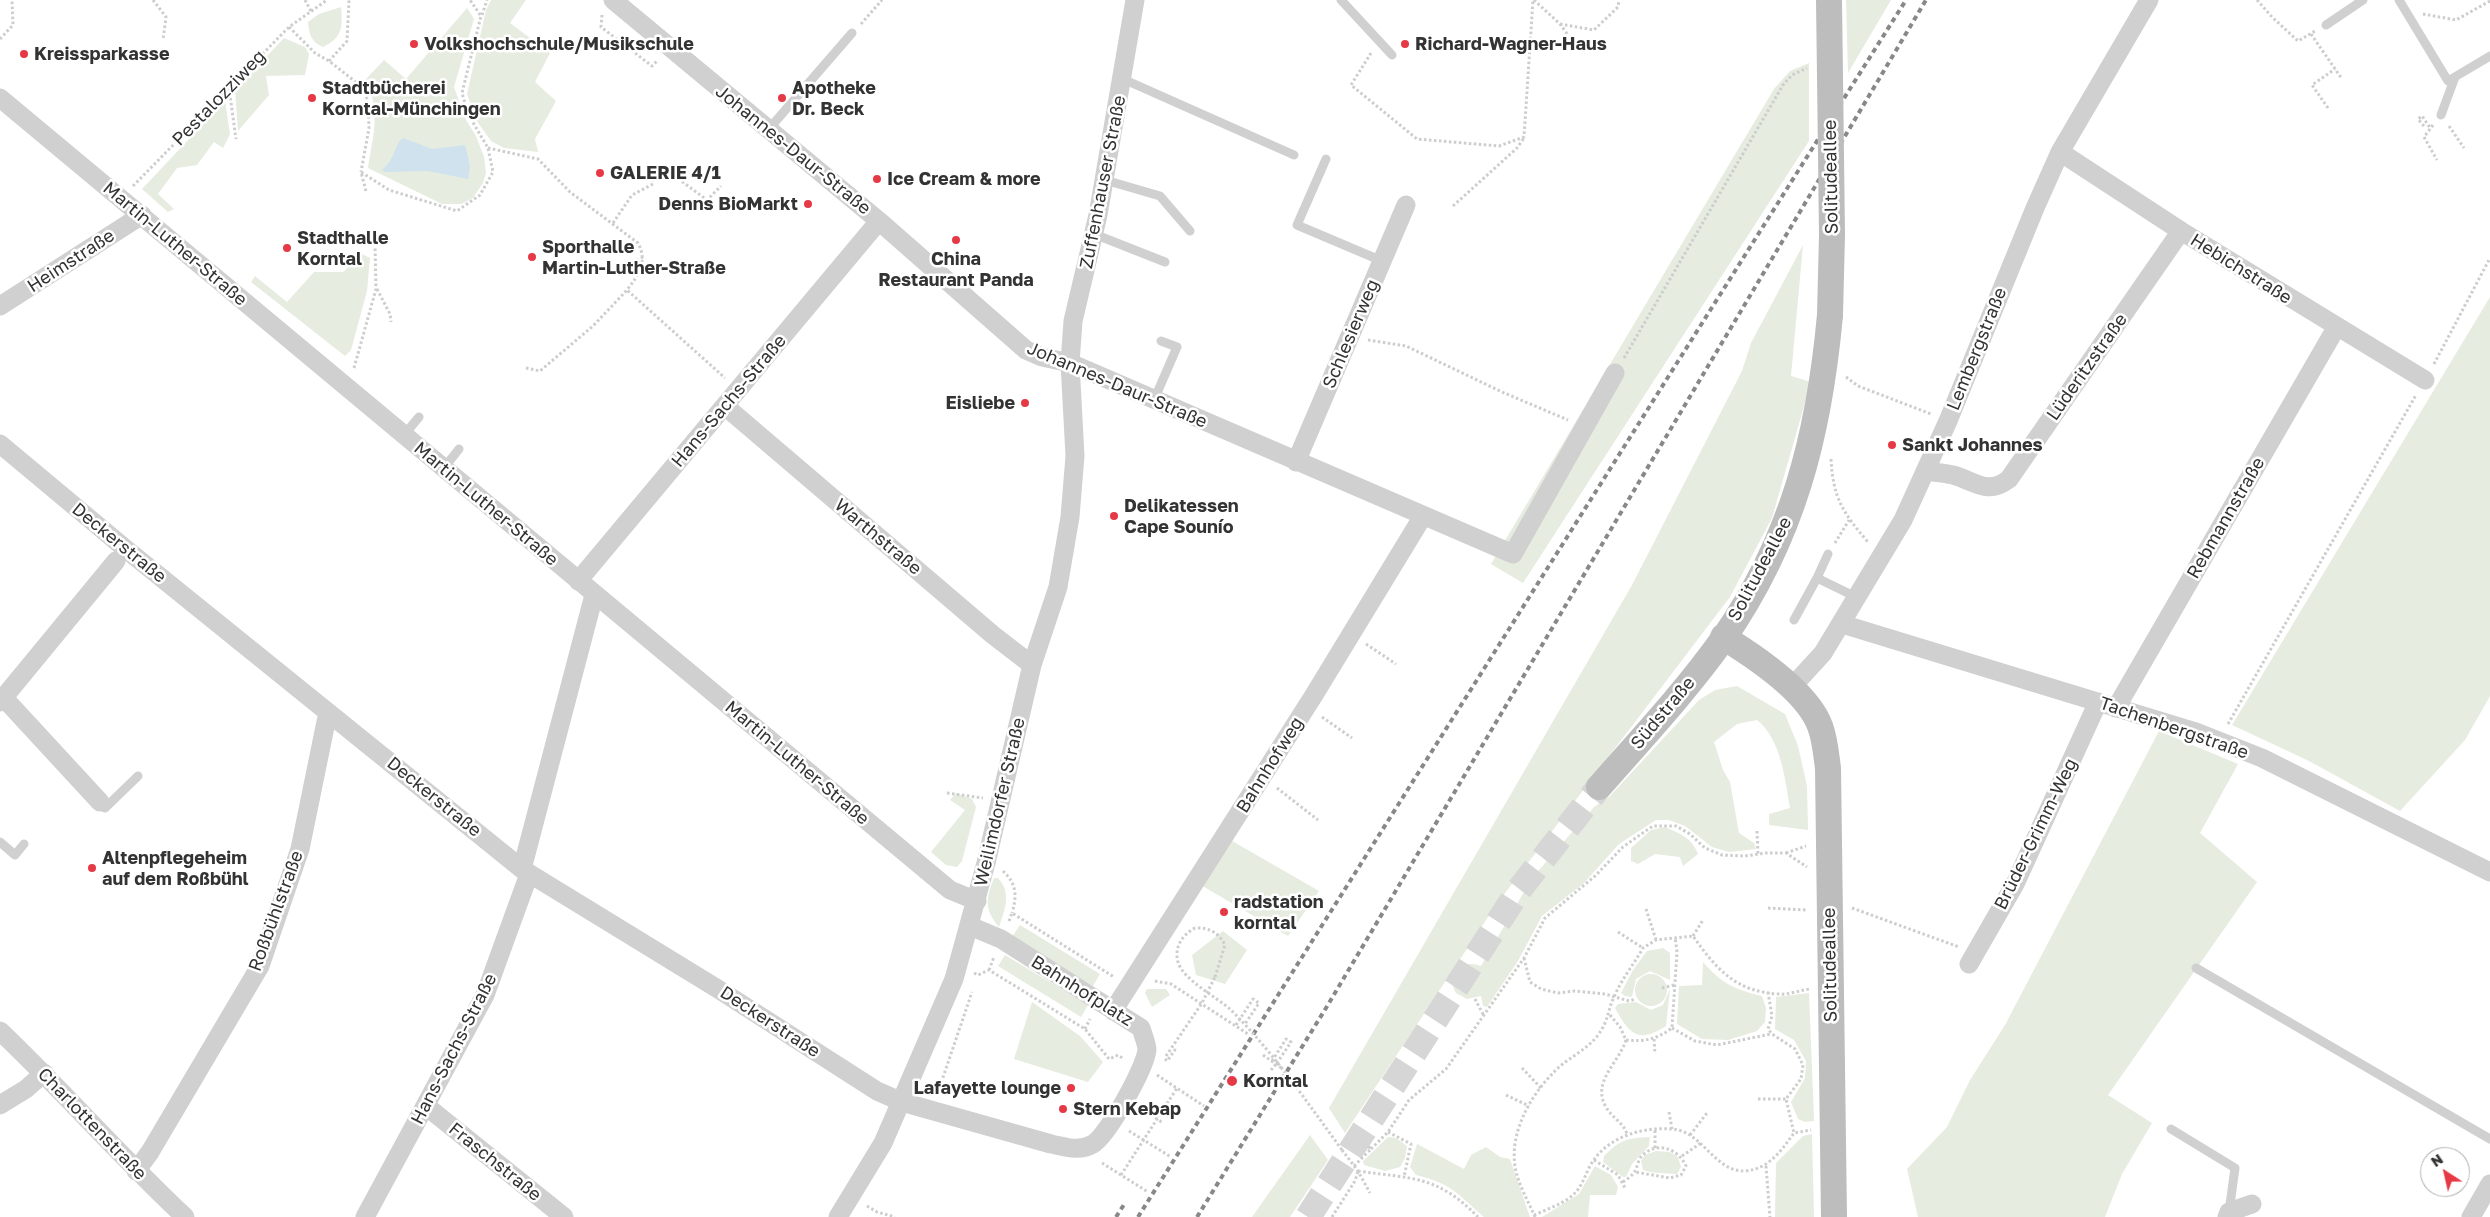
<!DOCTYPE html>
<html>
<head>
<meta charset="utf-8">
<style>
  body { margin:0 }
  #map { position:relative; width:2490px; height:1217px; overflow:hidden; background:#fff; font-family:"Golos Text",sans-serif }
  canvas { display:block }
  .north { position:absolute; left:2420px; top:1147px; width:50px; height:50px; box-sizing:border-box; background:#fff; border:1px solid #adadad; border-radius:50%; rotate:325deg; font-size:14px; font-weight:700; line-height:20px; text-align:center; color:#333 }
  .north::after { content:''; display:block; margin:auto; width:18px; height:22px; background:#e63946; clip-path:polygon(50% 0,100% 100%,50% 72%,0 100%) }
</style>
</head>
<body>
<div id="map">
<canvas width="2490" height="1217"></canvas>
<div class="north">N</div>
</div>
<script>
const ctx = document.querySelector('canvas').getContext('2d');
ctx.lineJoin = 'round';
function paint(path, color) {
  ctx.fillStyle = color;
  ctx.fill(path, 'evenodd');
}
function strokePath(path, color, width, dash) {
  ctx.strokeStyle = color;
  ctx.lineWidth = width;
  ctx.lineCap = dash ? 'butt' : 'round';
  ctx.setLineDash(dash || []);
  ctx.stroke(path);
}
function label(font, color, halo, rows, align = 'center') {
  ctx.font = font + ' "Golos Text",sans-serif';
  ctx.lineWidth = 5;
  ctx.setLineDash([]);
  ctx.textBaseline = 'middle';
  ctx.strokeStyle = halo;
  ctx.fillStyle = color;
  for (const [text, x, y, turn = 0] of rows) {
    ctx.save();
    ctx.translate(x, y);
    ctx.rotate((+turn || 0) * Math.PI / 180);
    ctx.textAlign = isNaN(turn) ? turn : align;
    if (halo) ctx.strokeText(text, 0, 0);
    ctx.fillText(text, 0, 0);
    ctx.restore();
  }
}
paint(new Path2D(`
  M 491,0 L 526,0 L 510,23 L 550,53 L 535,82 L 556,101 L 535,139 L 538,152 L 504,148 L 491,141 L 476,120 L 467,94 L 486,10 Z
  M 1846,0 L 1891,0 L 1848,73 Z
  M 341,7 C 343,28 342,38 323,47 C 311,42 309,34 308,22 L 319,14 Z
  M 467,8 L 474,19 L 454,87 L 466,120 L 476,136 L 484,157 L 486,173 L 483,183 L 473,198 L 461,204 L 442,204 L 368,168 C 372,139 383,107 364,81 L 384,60 L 406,79 Z
  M 284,38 L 305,47 L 309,54 L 305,75 L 266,76 L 269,95 L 238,131 L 235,90 Z
  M 1809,63 L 1809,141 L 1523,583 L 1491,564 L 1774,89 L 1790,71 Z
  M 225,101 L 230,134 L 223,148 L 214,142 L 197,165 L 177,168 L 158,194 L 174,209 L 168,212 L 142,189 Z
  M 1803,245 L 1791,376 L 1811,382 L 1772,518 L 1730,597 L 1496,905 L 1345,1133 L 1329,1108 L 1632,585 L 1742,371 L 1751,343 Z
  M 362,254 L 370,258 L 367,291 L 351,350 L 345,356 L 251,282 L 255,276 L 287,302 L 314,272 L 343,272 Z
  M 2490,297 L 2490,696 L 2465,740 L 2400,811 L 2309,761 L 2232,725 Z
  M 1737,686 L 1785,714 L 1798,746 L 1807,786 L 1808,830 L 1769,825 L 1769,814 L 1790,808 C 1785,779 1781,739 1757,720 L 1737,724 L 1714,742 L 1723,770 L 1730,782 L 1739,833 L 1754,843 L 1756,849 L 1729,852 L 1712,847 L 1685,826 L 1669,820 L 1656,820 L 1619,844 L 1584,883 L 1542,916 L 1518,961 L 1487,1007 L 1483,1006 L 1481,996 L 1467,999 L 1456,993 C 1445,974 1462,958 1481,966 L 1532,878 L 1594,807 L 1609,797 L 1699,700 L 1715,690 Z
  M 2159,731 L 2238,764 L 2200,833 L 2257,882 L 2108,1095 L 2152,1123 L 2122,1174 L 2105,1217 L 1918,1217 L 1907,1169 L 1947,1127 L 1970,1080 L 2005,1025 Z
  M 956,793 L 972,799 L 976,807 L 962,861 L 957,867 L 946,865 L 931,852 L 965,810 L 950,800 Z
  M 1665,827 C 1681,834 1692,838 1698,854 L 1683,866 L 1680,857 L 1655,854 L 1638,864 L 1631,861 L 1631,848 L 1651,830 Z
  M 1220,834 L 1319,891 L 1288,936 L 1199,884 Z
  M 994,878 L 998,878 C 1012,893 1005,909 999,927 C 984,909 986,899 994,878 Z
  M 1020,925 L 1100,974 L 1093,986 L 1012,937 Z
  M 1223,931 L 1247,950 L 1225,984 L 1196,975 L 1192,955 Z
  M 1663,948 L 1670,953 L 1670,980 L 1650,971 L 1636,979 L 1632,997 L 1625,996 L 1621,993 L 1633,970 L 1647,951 Z
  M 1005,955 L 1088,1005 L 1081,1017 L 998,966 Z
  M 1703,962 C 1722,984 1734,989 1762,996 L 1766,1008 L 1765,1022 L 1757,1031 L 1728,1040 L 1702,1039 L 1677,1024 L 1679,986 L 1702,985 Z
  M1635 990a16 16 0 1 1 32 0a16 16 0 1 1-32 0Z
  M 1147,989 L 1166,989 L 1170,995 L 1152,1007 L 1145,993 Z
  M 1670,989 L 1666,1026 C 1638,1044 1629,1034 1615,1008 L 1618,1004 L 1636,1002 L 1651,1010 L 1663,1005 Z
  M 1809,993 L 1814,1121 L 1805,1122 L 1798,1119 L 1791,1102 L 1805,1078 L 1806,1061 L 1794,1040 L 1775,1029 L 1776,997 Z
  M 1032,1002 L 1080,1036 L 1103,1062 L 1088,1082 L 1014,1059 Z
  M 1812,1134 L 1814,1217 L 1775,1217 L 1776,1163 L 1803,1136 Z
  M 1310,1135 L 1328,1160 L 1290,1217 L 1252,1217 Z
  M 1388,1137 L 1396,1138 L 1407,1146 L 1405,1158 L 1400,1167 L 1385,1171 L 1364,1165 L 1363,1161 Z
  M 1650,1137 L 1649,1146 L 1632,1164 L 1626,1177 L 1623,1177 L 1603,1162 L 1604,1156 C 1620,1140 1626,1138 1650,1137 Z
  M 1417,1144 L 1464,1169 L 1471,1155 L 1486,1147 L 1500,1157 L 1510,1159 L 1530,1217 L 1484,1217 C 1457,1194 1453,1184 1416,1175 L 1410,1167 Z
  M 1656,1151 L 1670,1152 L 1678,1157 L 1681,1167 L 1677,1174 C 1665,1173 1655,1174 1643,1170 L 1641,1161 L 1645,1155 Z
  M 1595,1166 L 1611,1175 L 1618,1187 L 1616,1195 L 1590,1195 L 1588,1217 L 1542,1217 L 1579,1194 Z`), '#e6ecdf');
paint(new Path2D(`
  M 403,138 L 432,149 L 465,145 L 470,166 L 468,179 L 428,171 L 385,172 L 382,170 C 396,158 394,145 403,138 Z`), '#cfe2ee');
strokePath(new Path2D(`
  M 1308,1217 L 1519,890 L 1599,787`), '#d6d6d6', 26, [26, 13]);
strokePath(new Path2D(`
  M 153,0 L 166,17 L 163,40
  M 305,0 L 311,11
  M 1534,0 L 1560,24 L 1576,46
  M 2257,0 L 2272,17 L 2298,41 L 2315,31
  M 2423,14 L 2456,20 L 2490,1
  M 482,15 L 487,0
  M 602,15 L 601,27 L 652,66 L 657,61
  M 861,24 L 882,0
  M 1560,24 L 1594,30 L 1618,7 L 1619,0
  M 289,27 L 315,53 L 329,61 L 357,83 L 368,100 L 369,128 L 361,172
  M 2311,34 L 2342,79
  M 0,39 L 13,25 L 12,0
  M 1371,53 L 1351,85 L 1417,139 L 1499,146 L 1524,137 L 1533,0
  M 329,61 L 347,41 L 349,0
  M 229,88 L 236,139
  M 2328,108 L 2312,85 L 2335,69
  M 2433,125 L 2424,137 L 2437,160
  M 2424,126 L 2418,119 L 2422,116 L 2431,129
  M 2449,126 L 2464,148
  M 488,148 L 538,159 L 570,192 L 638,243 C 648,262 639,274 627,290 L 725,378
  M 133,186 L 289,27 L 327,0
  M 366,191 L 361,172 L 389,190 L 457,211 L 480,195 L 493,172 L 488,148 L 468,114 L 462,93 L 481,16 L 470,0
  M 1453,206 L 1517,148 L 1524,138
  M 613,223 L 632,195 L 653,184 L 651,168 L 661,166 L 707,200 L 721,186
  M 623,267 L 643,257
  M 377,289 L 390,314 L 391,322
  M 1368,340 L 1406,346 L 1502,392 L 1568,420
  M 1624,358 L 1783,85 L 1792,75 L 1807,68
  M 2434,364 L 2490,258
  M 354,368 L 376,289 L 375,244
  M 526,368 L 540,371 L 593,326 L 627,290
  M 1846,377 L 1858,386 L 1931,414
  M 1831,459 C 1833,498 1843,513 1868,542
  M 1835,543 L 1849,520
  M 1366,644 L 1396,664
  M 1322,717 L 1352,738
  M 2228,724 L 2416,395
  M 1277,788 L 1318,820
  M 947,793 L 983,798
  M 1757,831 L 1758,854
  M 1786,853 L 1806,846
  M 1003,871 C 1017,884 1017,896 1012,913
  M 1768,908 L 1807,910
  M 1852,908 L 1959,947
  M 1646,909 L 1656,940
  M 1009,921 L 1012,913 L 1114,977
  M 1618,932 L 1643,948
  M 1693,936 L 1703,920
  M 1524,958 L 1530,982 L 1541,989 L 1558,993 L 1574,991 L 1605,994 L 1629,1001 L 1636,999
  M 989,970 L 994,957
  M 974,973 L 978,975 L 989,970 L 1085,1029 L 1109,1059 L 1118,1055 L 1124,1059
  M 1155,981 L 1171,984 L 1248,1034
  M 1662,988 L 1674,985
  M 1768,992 L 1772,1016 L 1768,1029 L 1772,1034 L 1795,1049 L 1803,1065 L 1801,1079 L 1786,1099 L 1794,1133
  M 1475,999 L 1484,1016
  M 1610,1015 L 1620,1027 L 1626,1040 C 1619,1063 1591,1082 1606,1107 C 1612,1118 1623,1122 1627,1134
  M 1236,1025 L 1253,999 L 1259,1003 L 1245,1024
  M 1672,1028 L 1695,1041 L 1717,1045 L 1771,1034
  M 1085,1029 L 1090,1019
  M 1654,1039 L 1655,1054
  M 1626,1040 C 1645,1042 1657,1039 1672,1028 L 1677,952 L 1675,937
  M 1263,1055 L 1283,1069
  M 1166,1056 L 1202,1003 L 1215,977
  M 1165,1059 L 1167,1061 L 1175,1050 L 1177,1051
  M 1272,1061 L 1286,1039 L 1291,1042 L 1277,1063
  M 1522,1068 L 1541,1088
  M 1253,1072 L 1273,1087
  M 1157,1075 L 1204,1106
  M 938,1092 L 972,992
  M 1506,1095 L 1529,1106
  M 1758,1099 L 1786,1099
  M 1143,1109 L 1163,1123
  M 1669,1112 L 1672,1129
  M 1129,1131 L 1171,1157
  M 1388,1132 L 1411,1144 L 1404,1177
  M 1690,1135 L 1707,1113
  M 1655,1148 L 1655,1130
  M 1371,1149 L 1388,1132 L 1409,1100 L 1446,1069 L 1524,958 L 1545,918 L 1595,876 L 1623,847 L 1644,832 L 1653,826 L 1676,826 L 1690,834 L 1705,848 L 1722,855 L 1745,856 L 1766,853 L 1786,853 L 1807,867
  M 1342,1150 L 1358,1171 L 1370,1193
  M 1682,1156 L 1701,1143
  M 1594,1160 L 1618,1175 L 1625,1188
  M 1102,1163 L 1148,1192
  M 1354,1166 L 1371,1149 L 1368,1146
  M 1766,1166 L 1770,1217
  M 1358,1171 C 1413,1179 1437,1175 1478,1217
  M 1121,1175 L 1177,1088
  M 1623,1182 C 1627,1179 1632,1176 1635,1171 C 1638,1166 1638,1158 1644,1154 C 1659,1141 1679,1150 1686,1166 L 1681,1175 L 1670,1178 L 1635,1172
  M 867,1206 L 877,1212 L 895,1217
  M 1534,1215 C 1547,1209 1564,1204 1574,1194 C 1583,1186 1586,1171 1593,1161 C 1610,1136 1643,1127 1671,1129 C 1702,1130 1714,1172 1745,1171 C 1769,1169 1781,1151 1794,1133 L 1811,1130
  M 1332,1217 L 1355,1181 L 1358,1171
  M 1535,1217 C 1529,1203 1521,1189 1517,1175 C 1506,1138 1529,1097 1554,1072 C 1567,1058 1586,1051 1598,1035 C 1609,1020 1607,1012 1614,997 C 1621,980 1634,964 1643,948 L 1656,940 L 1693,936 C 1716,969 1736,992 1779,994 C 1789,995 1800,990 1810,989`), '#cdcdcd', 3, [2.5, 2.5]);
strokePath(new Path2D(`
  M 1341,0 L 1392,55
  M 2399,0 L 2448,81 L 2490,56
  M 2326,25 L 2363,0
  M 1123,79 L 1294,155
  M 2441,115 L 2455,77
  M 768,130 L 852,33
  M 1326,159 L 1297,225 L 1382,261
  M 1105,180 L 1160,196 L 1190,231
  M 1094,234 L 1165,262
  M 1154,400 L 1177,347 L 1161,341
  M 404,435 L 419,417
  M 444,468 L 459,449
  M 1817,578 L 1828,554
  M 1794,620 L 1817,578 L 1856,597
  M 102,804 L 105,808 L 138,776
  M 0,842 L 15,855 L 24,844
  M 2196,968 L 2490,1139
  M 2171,1129 L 2235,1168 L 2229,1212`), '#d0d0d0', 9);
strokePath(new Path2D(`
  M 613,0 L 879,221 L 1026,350 L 1042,357 L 1070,363 L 1513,554 L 1615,373
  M 0,98 L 950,890 L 977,901
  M 2060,152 L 2181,231 L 2425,380
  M 0,306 L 142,215
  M 726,407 L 993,635 L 1032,665
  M 0,444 L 127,550 L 522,869 L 718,989 L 877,1091 L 902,1102 L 1051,1144 C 1066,1147 1079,1152 1093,1144 C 1108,1135 1145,1068 1147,1050 C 1147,1044 1143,1035 1141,1028 L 1001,939 L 970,926
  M 1296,462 L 1406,205
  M 1925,471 C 1934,472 1944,473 1953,475 C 1975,481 1987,496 2009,479 L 2181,231
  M 578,581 L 879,221
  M 1842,624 L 2196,732 L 2262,758 L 2490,872
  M 1791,688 L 1823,653 L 1903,520 L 1948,421 L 2035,208 L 2060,152 L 2149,0
  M 4,698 L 100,802
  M 0,702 L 116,561
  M 2116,708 L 2336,328
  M 522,869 L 594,595
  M 1969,964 L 2015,884 L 2098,702
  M 1113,1011 L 1314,695 L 1423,516
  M 0,1031 C 63,1091 121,1157 185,1217
  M 0,1105 L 26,1089 L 44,1073
  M 426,1106 L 564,1217
  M 136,1171 L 150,1152 L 260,966 L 300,849 L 328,712
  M 365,1217 L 485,995 L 529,874
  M 838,1217 L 883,1143 L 954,979 L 986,863 L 1032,665 L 1058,587 L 1070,517 L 1075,456 L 1070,363 L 1073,321 L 1098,215 L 1135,0
  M 2227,1217 L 2229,1212 L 2252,1204
  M 2471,1217 L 2490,1184`), '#d0d0d0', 19);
strokePath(new Path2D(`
  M 1829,0 L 1830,76
  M 1723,637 C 1754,656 1807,691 1820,726 C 1825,739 1826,754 1828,768 L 1834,1217
  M 1599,787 C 1641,739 1686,691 1723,639 C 1793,538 1819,436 1830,315`), '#bdbdbd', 26);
strokePath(new Path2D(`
  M 1116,1217 L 1125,1203
  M 1138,1217 L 1906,0
  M 1197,1217 L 1326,1008 L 1926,0`), '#888', 4, [5, 4]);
strokePath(new Path2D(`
  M 1215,977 L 1225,945 C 1219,933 1209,927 1195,928 C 1182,935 1174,947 1178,962 C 1183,980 1217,997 1231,1010 C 1273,1052 1307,1102 1342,1150
  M 1271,1070 L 1277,1063`), '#cdcdcd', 3, [2.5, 2.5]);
strokePath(new Path2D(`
  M 1830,315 L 1832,235 L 1830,76`), '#bdbdbd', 26);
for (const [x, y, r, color] of [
  [414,44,5,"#e63946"],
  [1405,44,5,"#e63946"],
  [24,54,5,"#e63946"],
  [312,98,5,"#e63946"],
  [782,98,5,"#e63946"],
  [600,173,5,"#e63946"],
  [877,179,5,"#e63946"],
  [808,204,5,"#e63946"],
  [956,240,5,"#e63946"],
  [287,248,5,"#e63946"],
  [532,257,5,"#e63946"],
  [1025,403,5,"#e63946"],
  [1892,445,5,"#e63946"],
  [1114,516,5,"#e63946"],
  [92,868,5,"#e63946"],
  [1224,912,5,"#e63946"],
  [1232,1081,6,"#e63946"],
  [1071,1088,5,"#e63946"],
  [1063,1109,5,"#e63946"]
]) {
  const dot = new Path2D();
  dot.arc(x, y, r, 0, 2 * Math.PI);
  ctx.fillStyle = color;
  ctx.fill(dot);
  strokePath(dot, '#fff', 2);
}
label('bold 18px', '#333', '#fff', [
  ["Volkshochschule/Musikschule",424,44],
  ["Richard-Wagner-Haus",1415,44],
  ["Kreissparkasse",34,54],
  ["Stadtbücherei",322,88],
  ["Korntal-Münchingen",322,109],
  ["Apotheke",792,88],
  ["Dr. Beck",792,109],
  ["GALERIE 4/1",610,173],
  ["Ice Cream & more",887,179],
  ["Denns BioMarkt",798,204,"right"],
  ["Stadthalle",297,238],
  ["Korntal",297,259],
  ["Sporthalle",542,247],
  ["Martin-Luther-Straße",542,268],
  ["China",956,259,"center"],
  ["Restaurant Panda",956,280,"center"],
  ["Eisliebe",1015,403,"right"],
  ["Sankt Johannes",1902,445],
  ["Delikatessen",1124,506],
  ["Cape Sounío",1124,527],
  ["Altenpflegeheim",102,858],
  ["auf dem Roßbühl",102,879],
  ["radstation",1234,902],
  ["korntal",1234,923],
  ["Korntal",1243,1081],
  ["Lafayette lounge",1061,1088,"right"],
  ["Stern Kebap",1073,1109]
], 'left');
label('18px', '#333', '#fff', [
  ["Pestalozziweg",219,98,-46],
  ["Johannes-Daur-Straße",793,150,39],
  ["Solitudeallee",1831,177,-91],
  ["Zuffenhauser Straße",1103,182,-79],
  ["Martin-Luther-Straße",175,244,40],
  ["Heimstraße",71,261,-33],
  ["Hebichstraße",2241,269,32],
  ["Schlesierweg",1351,334,-67],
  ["Lembergstraße",1977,349,-68],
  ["Lüderitzstraße",2087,367,-55],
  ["Johannes-Daur-Straße",1117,385,23],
  ["Hans-Sachs-Straße",729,401,-50],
  ["Martin-Luther-Straße",486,504,40],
  ["Rebmannstraße",2226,518,-60],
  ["Warthstraße",878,537,40],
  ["Deckerstraße",119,543,39],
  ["Solitudeallee",1760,569,-62],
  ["Südstraße",1663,713,-50],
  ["Tachenbergstraße",2174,728,19],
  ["Martin-Luther-Straße",797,763,40],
  ["Bahnhofweg",1270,765,-58],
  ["Deckerstraße",434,797,39],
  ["Weilimdorfer Straße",1000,802,-77],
  ["Brüder-Grimm-Weg",2036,834,-64],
  ["Roßbühlstraße",276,911,-70],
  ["Solitudeallee",1830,965,-91],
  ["Bahnhofplatz",1082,991,32],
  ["Deckerstraße",770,1022,33],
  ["Hans-Sachs-Straße",454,1049,-63],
  ["Charlottenstraße",92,1124,46],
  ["Fraschstraße",495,1162,39]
]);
</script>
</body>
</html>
